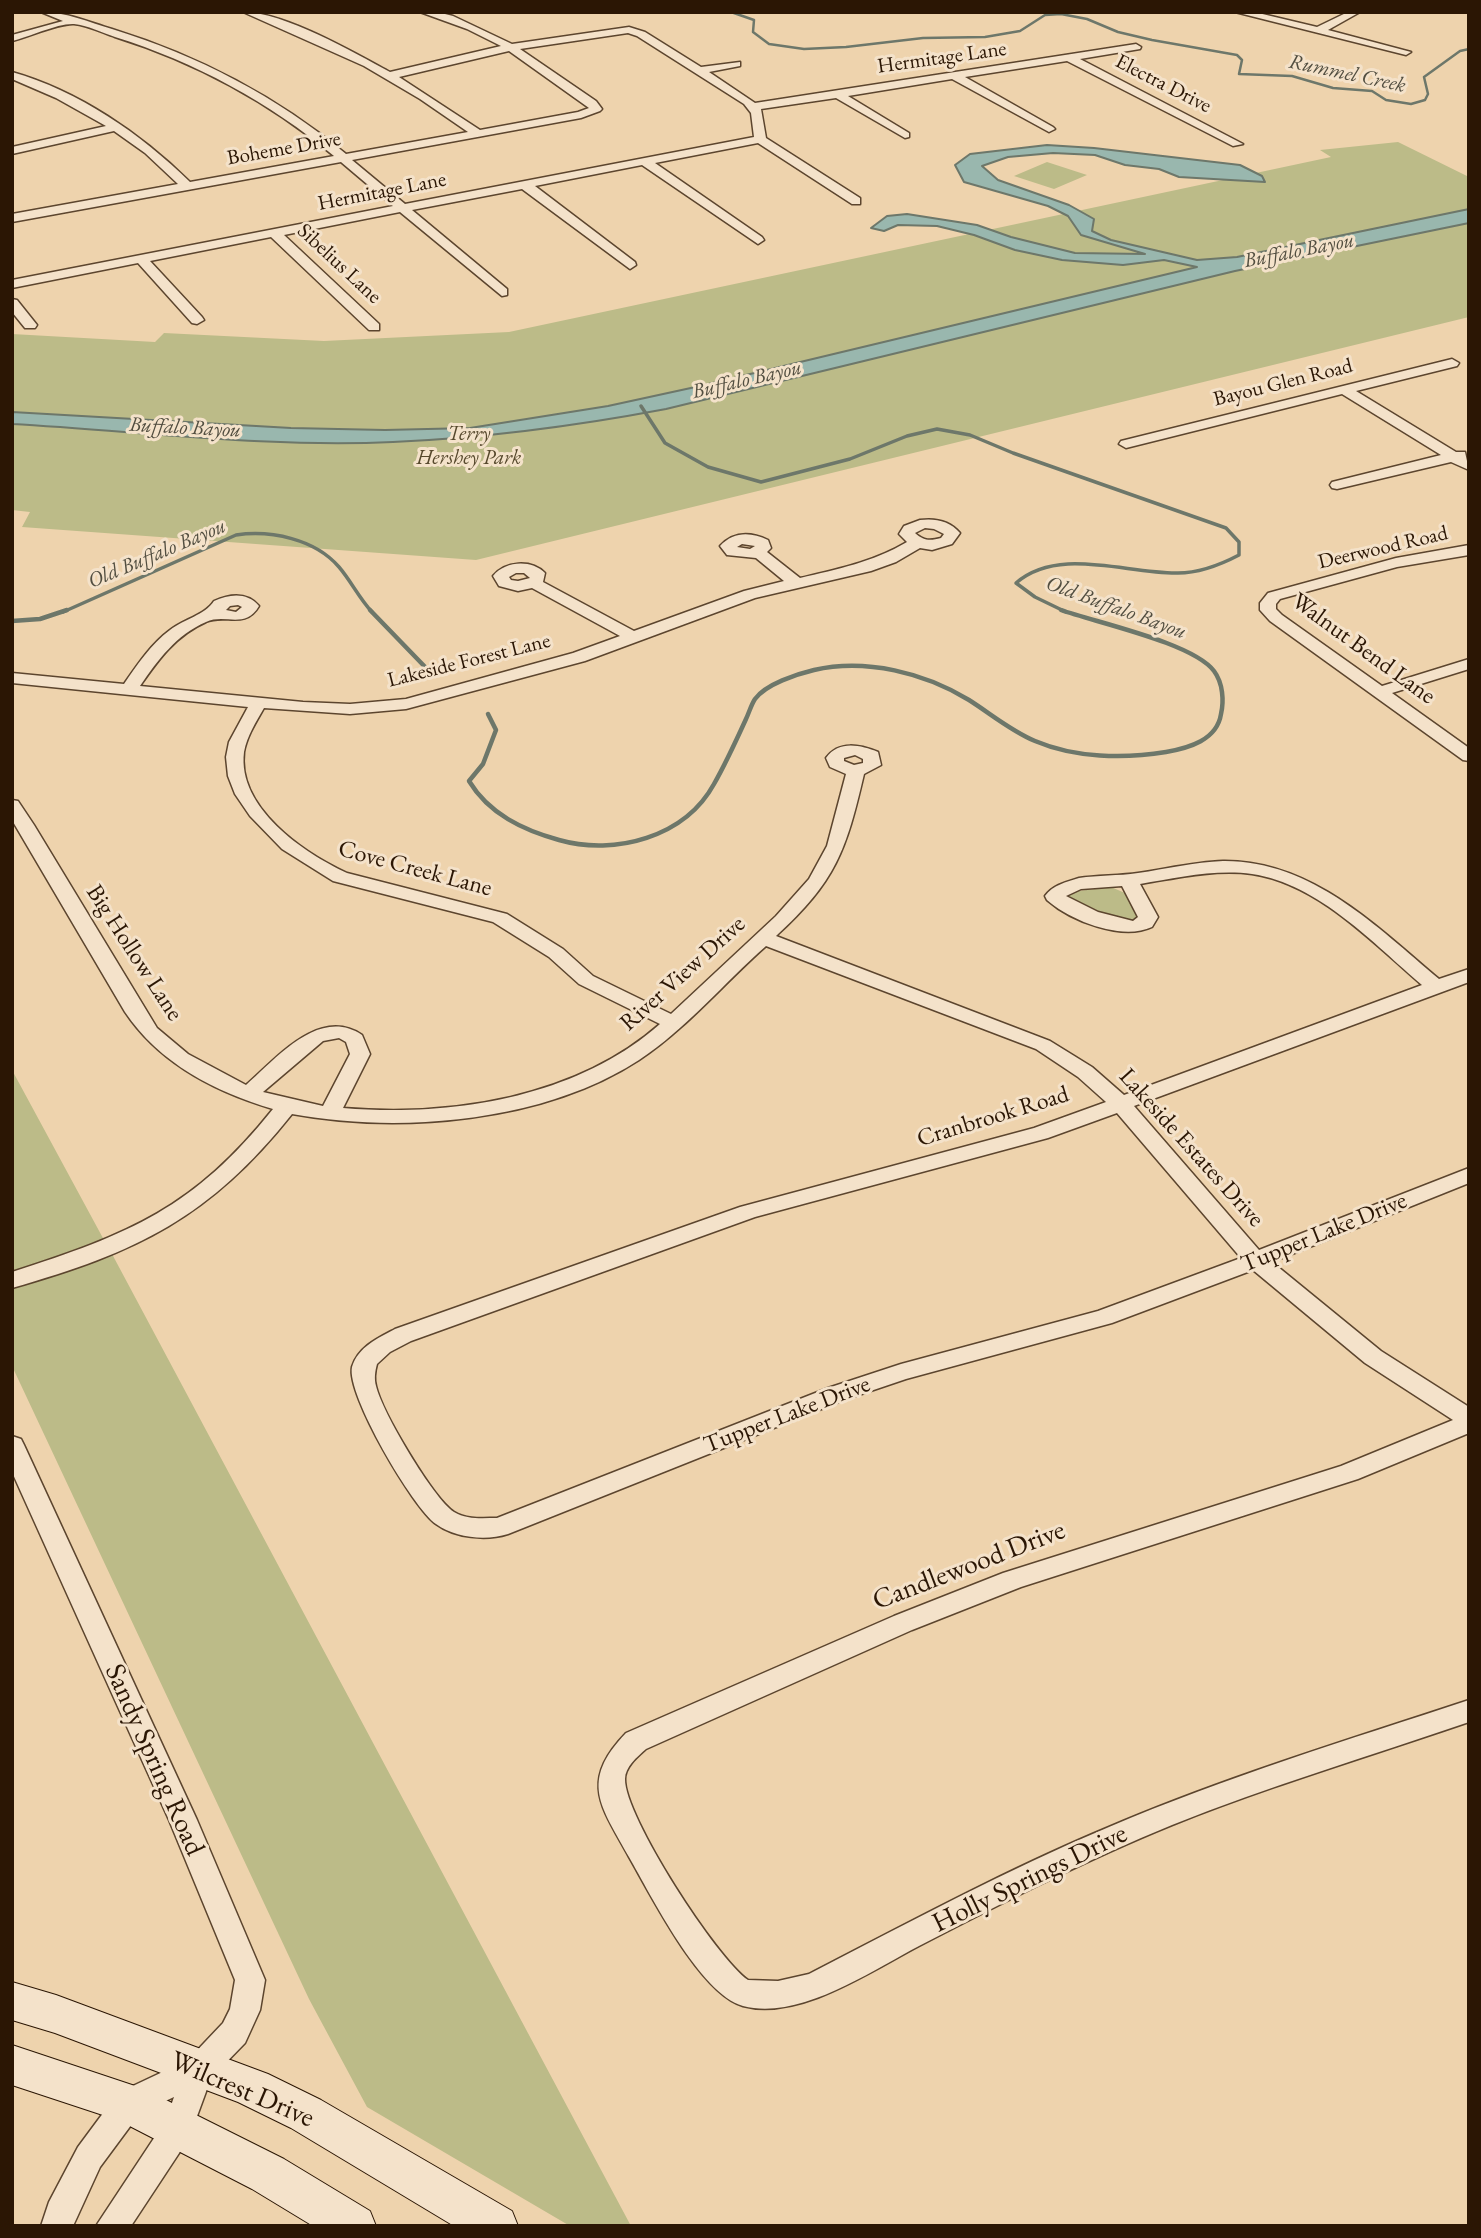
<!DOCTYPE html>
<html>
<head>
<meta charset="utf-8">
<style>
  body { margin:0 }
  #map { position:relative; width:1481px; height:2238px; overflow:hidden; background:#eed3ad; font-family:"EB Garamond",serif }
  canvas { display:block }
  .frame { position:absolute; inset:0; border:14px solid #2b1604; pointer-events:none }
</style>
</head>
<body>
<div id="map">
<canvas width="1481" height="2238"></canvas>
<div class="frame"></div>
</div>
<script>
const ctx = document.querySelector('canvas').getContext('2d');
ctx.lineJoin = 'round';
function paint(path, color) {
  ctx.fillStyle = color;
  ctx.fill(path, 'evenodd');
}
function strokePath(path, color, width, dash) {
  ctx.strokeStyle = color;
  ctx.lineWidth = width;
  ctx.lineCap = dash ? 'butt' : 'round';
  ctx.setLineDash(dash || []);
  ctx.stroke(path);
}
function label(font, color, halo, rows, align = 'center') {
  ctx.font = font + ' "EB Garamond",serif';
  ctx.lineWidth = 6;
  ctx.setLineDash([]);
  ctx.textBaseline = 'middle';
  ctx.strokeStyle = halo;
  ctx.fillStyle = color;
  for (const [text, x, y, turn = 0] of rows) {
    ctx.save();
    ctx.translate(x, y);
    ctx.rotate((+turn || 0) * Math.PI / 180);
    ctx.textAlign = isNaN(turn) ? turn : align;
    if (halo) ctx.strokeText(text, 0, 0);
    ctx.fillText(text, 0, 0);
    ctx.restore();
  }
}
paint(new Path2D(`
  M 1398,142 L 1469,177 L 1469,317 L 476,560 L 22,527 L 30,512 L 12,510 L 12,334 L 155,342 L 164,333 L 324,341 L 509,332 L 1331,157 L 1320,150 Z
  M 1047,162 L 1087,175 L 1054,189 L 1014,176 Z
  M 1111,887 L 1125,893 L 1139,917 L 1135,920 L 1121,921 L 1066,897 L 1070,892 Z
  M 12,1070 L 104,1240 L 12,1272 Z
  M 112,1254 L 631,2226 L 570,2226 L 367,2107 L 309,1999 L 12,1366 L 12,1289 Z`), '#bcbb88');
const water = new Path2D(`
  M 1047,145 L 1094,148 L 1240,165 L 1262,176 L 1265,182 L 1179,177 L 1159,169 L 1125,165 L 1095,155 L 1053,153 L 1008,157 L 982,166 L 998,180 L 1069,205 L 1094,219 L 1092,231 L 1111,240 L 1197,260 L 1237,257 L 1469,209 L 1469,223 L 1235,271 L 666,409 C 576,426 485,438 393,442 C 266,448 139,431 12,424 L 12,412 L 291,428 L 385,430 L 470,428 L 608,406 L 700,386 L 1197,267 L 1164,260 L 1123,265 L 1062,260 L 1015,250 L 974,235 L 937,226 L 898,225 L 884,231 L 871,228 L 887,216 L 907,214 L 977,225 L 1011,237 L 1075,253 L 1145,254 L 1081,235 L 1068,216 L 1048,206 L 964,182 L 955,165 L 970,154 Z`);
paint(water, '#99b7ae');
strokePath(water, '#6d776a', 2);
strokePath(new Path2D(`
  M 731,12 L 754,20 L 753,32 L 769,44 L 804,49 L 846,47 L 923,38 L 985,37 L 1020,31 L 1045,15 L 1061,14 L 1087,19 L 1118,32 L 1152,40 L 1237,55 L 1242,60 L 1239,74 L 1292,76 L 1333,88 L 1372,91 L 1386,100 L 1411,104 L 1425,100 L 1428,94 L 1424,77 L 1460,51 L 1469,49`), '#6d776a', 2.5);
strokePath(new Path2D(`
  M 641,406 L 665,443 L 708,467 L 761,482 L 850,459 L 907,436 L 937,429 L 970,435 L 1013,453 L 1226,528 L 1239,542 L 1239,555 C 1220,565 1199,573 1178,573 C 1126,574 1059,546 1016,583 L 1035,597 L 1066,612
  M 63,612 L 236,535 C 271,530 315,539 339,567 C 351,581 359,598 372,612`), '#6d776a', 3.5);
strokePath(new Path2D(`
  M 370,610 L 429,671
  M 12,621 L 40,619 L 67,610
  M 488,714 L 496,730 L 483,764 L 469,781 C 489,814 523,830 559,840 C 615,856 685,837 714,784 C 726,763 736,741 746,719 C 749,713 751,705 755,699 C 766,684 797,674 814,670 C 866,658 925,673 969,700 C 991,714 1011,731 1035,741 C 1075,758 1124,759 1166,752 C 1189,748 1217,740 1221,714 C 1224,701 1223,683 1214,671 C 1193,643 1098,623 1061,610`), '#6d776a', 4.5);
const minor = new Path2D(`
  M 41,12 C 67,12 88,22 112,29 C 199,56 276,96 346,154 L 468,132 L 420,99 L 364,66 L 243,12 C 284,12 353,52 390,72 L 501,46 L 467,29 L 420,12 L 437,12 L 453,16 L 512,44 L 629,27 L 645,32 L 701,67 L 740,62 L 740,66 L 709,72 L 755,103 L 1136,44 L 1141,47 L 1140,49 L 1080,59 L 1243,144 L 1233,146 L 1067,61 L 965,77 L 1053,127 L 1055,129 L 1049,132 L 952,79 L 848,96 L 909,133 L 909,137 L 905,138 L 836,98 L 761,109 L 766,138 L 860,198 L 860,204 L 852,204 L 758,143 L 655,163 L 762,237 L 764,240 L 758,244 L 642,165 L 535,186 L 635,262 L 636,265 L 630,269 L 522,189 L 412,210 L 507,289 L 507,295 L 502,296 L 400,212 L 284,235 L 379,324 L 379,330 L 369,330 L 271,237 L 150,261 L 202,317 L 204,320 L 197,324 L 192,323 L 138,263 L 12,288 L 12,280 L 393,206 L 341,162 L 12,222 L 12,214 L 178,184 L 145,153 L 114,131 L 12,154 L 12,147 L 106,126 L 56,98 L 12,79 L 12,72 C 79,91 141,134 190,182 L 334,156 C 269,102 195,62 115,37 C 103,33 87,25 74,24 C 58,23 29,37 12,41 L 12,35 L 63,21 ZM 628,33 L 637,36 L 744,104 L 751,113 L 754,137 L 405,204 L 352,160 L 581,118 L 600,111 L 602,109 L 596,101 L 520,49 ZM 509,51 L 589,108 L 578,112 L 480,130 L 399,77 Z
  M 1235,12 L 1254,12 L 1317,27 L 1348,12 L 1360,12 L 1328,30 L 1411,52 L 1406,55 Z
  M 12,299 L 17,300 L 37,325 L 35,328 L 25,328 L 12,312 Z
  M 1452,359 L 1459,363 L 1457,366 L 1356,391 L 1456,452 L 1465,452 L 1469,470 L 1451,462 L 1337,489 L 1332,488 L 1330,485 L 1332,482 L 1441,455 L 1342,394 L 1126,448 L 1119,444 L 1121,441 Z
  M 920,520 C 935,518 950,521 960,533 L 952,544 L 932,550 L 920,548 L 896,562 L 871,571 L 755,598 L 585,661 L 406,709 L 350,714 L 264,708 C 256,722 247,736 244,752 C 237,808 304,853 347,873 L 507,914 L 563,949 L 593,976 L 671,1014 L 776,916 L 809,879 L 827,846 L 846,774 L 830,767 L 826,758 C 839,740 860,745 878,752 L 881,765 L 864,774 C 846,851 836,881 776,936 L 1050,1041 L 1092,1067 L 1124,1095 L 1422,985 C 1374,944 1319,884 1252,874 C 1215,869 1176,878 1140,884 L 1158,917 L 1152,927 C 1122,941 1071,921 1047,900 L 1045,896 C 1053,885 1066,882 1079,878 C 1098,875 1118,876 1138,873 C 1166,869 1194,862 1223,861 C 1311,860 1376,926 1439,979 L 1469,969 L 1469,982 L 1134,1106 L 1259,1250 L 1469,1168 L 1469,1183 L 1272,1262 L 1381,1351 L 1469,1407 L 1469,1433 L 1358,1479 L 1021,1587 L 912,1630 L 646,1749 C 637,1757 625,1767 625,1779 C 624,1816 717,1959 748,1980 L 778,1981 L 809,1974 C 908,1923 1006,1870 1109,1827 C 1226,1777 1348,1740 1469,1700 L 1469,1722 C 1370,1756 1269,1786 1172,1825 C 1086,1860 1002,1903 919,1946 C 871,1971 799,2021 743,2006 C 700,1994 651,1895 629,1857 C 601,1806 579,1782 626,1733 L 894,1616 L 1003,1573 L 1341,1466 L 1453,1420 L 1365,1363 L 1253,1270 L 1112,1323 L 906,1379 L 844,1400 L 508,1534 C 486,1541 455,1538 436,1524 C 413,1508 346,1394 352,1367 C 358,1347 378,1338 395,1329 L 740,1207 L 1034,1128 L 1106,1102 L 1078,1077 L 1036,1049 L 766,946 C 724,983 686,1029 639,1060 C 544,1122 401,1134 292,1114 C 209,1218 138,1252 12,1288 L 12,1272 C 130,1234 194,1208 273,1109 C 215,1092 159,1063 125,1012 L 12,820 L 12,800 L 18,801 L 34,825 L 157,1028 L 188,1054 L 246,1085 C 276,1059 319,1006 362,1035 L 370,1054 L 343,1108 C 451,1117 576,1098 660,1024 L 579,984 L 549,957 L 493,922 L 333,881 L 282,849 L 250,816 L 235,794 L 228,776 L 226,757 L 229,742 L 248,707 L 12,683 L 12,673 L 124,684 C 137,665 151,644 170,630 C 184,619 205,615 214,601 C 230,594 247,592 259,606 C 245,630 225,613 206,622 C 176,635 158,660 140,686 L 303,702 L 350,704 L 406,699 L 573,653 L 620,636 L 532,588 L 518,591 L 499,586 L 493,576 C 505,561 531,559 545,573 L 543,582 L 634,631 L 744,591 L 784,581 L 756,558 L 727,555 L 720,546 C 734,531 751,532 768,540 L 771,548 L 767,552 L 800,578 C 838,569 873,562 907,542 L 899,534 L 904,526 ZM 925,528 L 934,529 L 944,534 L 941,538 C 930,541 924,541 915,533 ZM 742,544 L 755,546 L 750,549 L 737,547 ZM 516,573 L 524,573 L 530,578 L 518,581 L 511,580 L 509,577 ZM 238,605 L 242,607 L 236,612 L 226,610 L 230,606 ZM 855,755 L 863,759 L 863,763 L 854,765 L 844,761 L 844,758 ZM 1122,886 L 1138,917 L 1133,921 L 1098,912 L 1066,896 L 1081,889 ZM 339,1038 L 346,1042 L 350,1054 L 323,1106 L 263,1092 L 323,1041 ZM 1117,1113 L 1241,1258 L 1098,1311 L 901,1364 L 828,1388 L 497,1518 C 483,1518 467,1520 454,1512 C 433,1498 382,1412 376,1386 C 374,1379 375,1371 377,1364 L 390,1352 L 411,1341 L 755,1217 L 1048,1138 Z
  M 1469,545 L 1469,555 L 1397,567 L 1280,599 L 1276,604 L 1276,609 L 1282,615 L 1382,686 L 1469,659 L 1469,669 L 1392,693 L 1469,748 L 1469,761 L 1463,760 L 1270,621 L 1260,610 L 1260,603 L 1268,593 L 1396,558 Z
  M 12,1436 L 21,1439 L 24,1445 L 197,1820 L 265,1980 L 260,2010 L 245,2043 L 211,2078 L 189,2138 L 131,2226 L 96,2226 L 166,2120 L 174,2097 L 140,2113 L 100,2167 L 73,2226 L 41,2226 L 49,2202 L 78,2147 L 118,2093 L 188,2060 L 223,2023 L 230,2009 L 235,1980 L 169,1820 L 12,1472 Z`);
const secondary = new Path2D(`
  M 12,1982 L 56,1995 L 268,2074 L 321,2100 L 512,2211 L 518,2226 L 454,2226 L 291,2128 L 238,2102 L 55,2033 L 12,2020 Z
  M 12,2045 L 144,2089 L 284,2159 L 370,2211 L 376,2226 L 313,2226 L 252,2189 L 118,2120 L 12,2085 Z`);
strokePath(minor, '#5c452e', 3);
strokePath(secondary, '#2b1604', 2);
paint(minor, '#f4e2ca');
paint(secondary, '#f4e2ca');
label('21px', '#2b1604', '#f4e2ca', [
  ["Hermitage Lane",942,58,-8],
  ["Electra Drive",1163,84,27],
  ["Boheme Drive",284,149,-10],
  ["Hermitage Lane",382,192,-11],
  ["Sibelius Lane",339,264,43],
  ["Bayou Glen Road",1283,383,-14],
  ["Deerwood Road",1383,548,-13],
  ["Lakeside Forest Lane",469,661,-14]
]);
label('italic 21px', '#524e40', '#f4e2ca', [
  ["Rummel Creek",1347,74,12],
  ["Buffalo Bayou",1299,251,-11],
  ["Buffalo Bayou",747,380,-13],
  ["Buffalo Bayou",185,428,3],
  ["Old Buffalo Bayou",157,554,-23],
  ["Old Buffalo Bayou",1116,608,20]
]);
label('italic 21px', '#56482c', '#f4e2ca', [
  ["Terry",469,434],
  ["Hershey Park",469,458]
]);
label('24px', '#2b1604', '#f4e2ca', [
  ["Walnut Bend Lane",1363,649,36],
  ["Cove Creek Lane",415,869,15],
  ["Big Hollow Lane",134,953,57],
  ["River View Drive",683,974,-42],
  ["Cranbrook Road",993,1117,-17],
  ["Lakeside Estates Drive",1191,1148,48],
  ["Tupper Lake Drive",1324,1233,-22],
  ["Tupper Lake Drive",787,1415,-21]
]);
label('28px', '#2b1604', '#f4e2ca', [
  ["Candlewood Drive",969,1566,-21],
  ["Sandy Spring Road",154,1760,66],
  ["Holly Springs Drive",1030,1879,-26],
  ["Wilcrest Drive",242,2090,23]
]);
</script>
</body>
</html>
